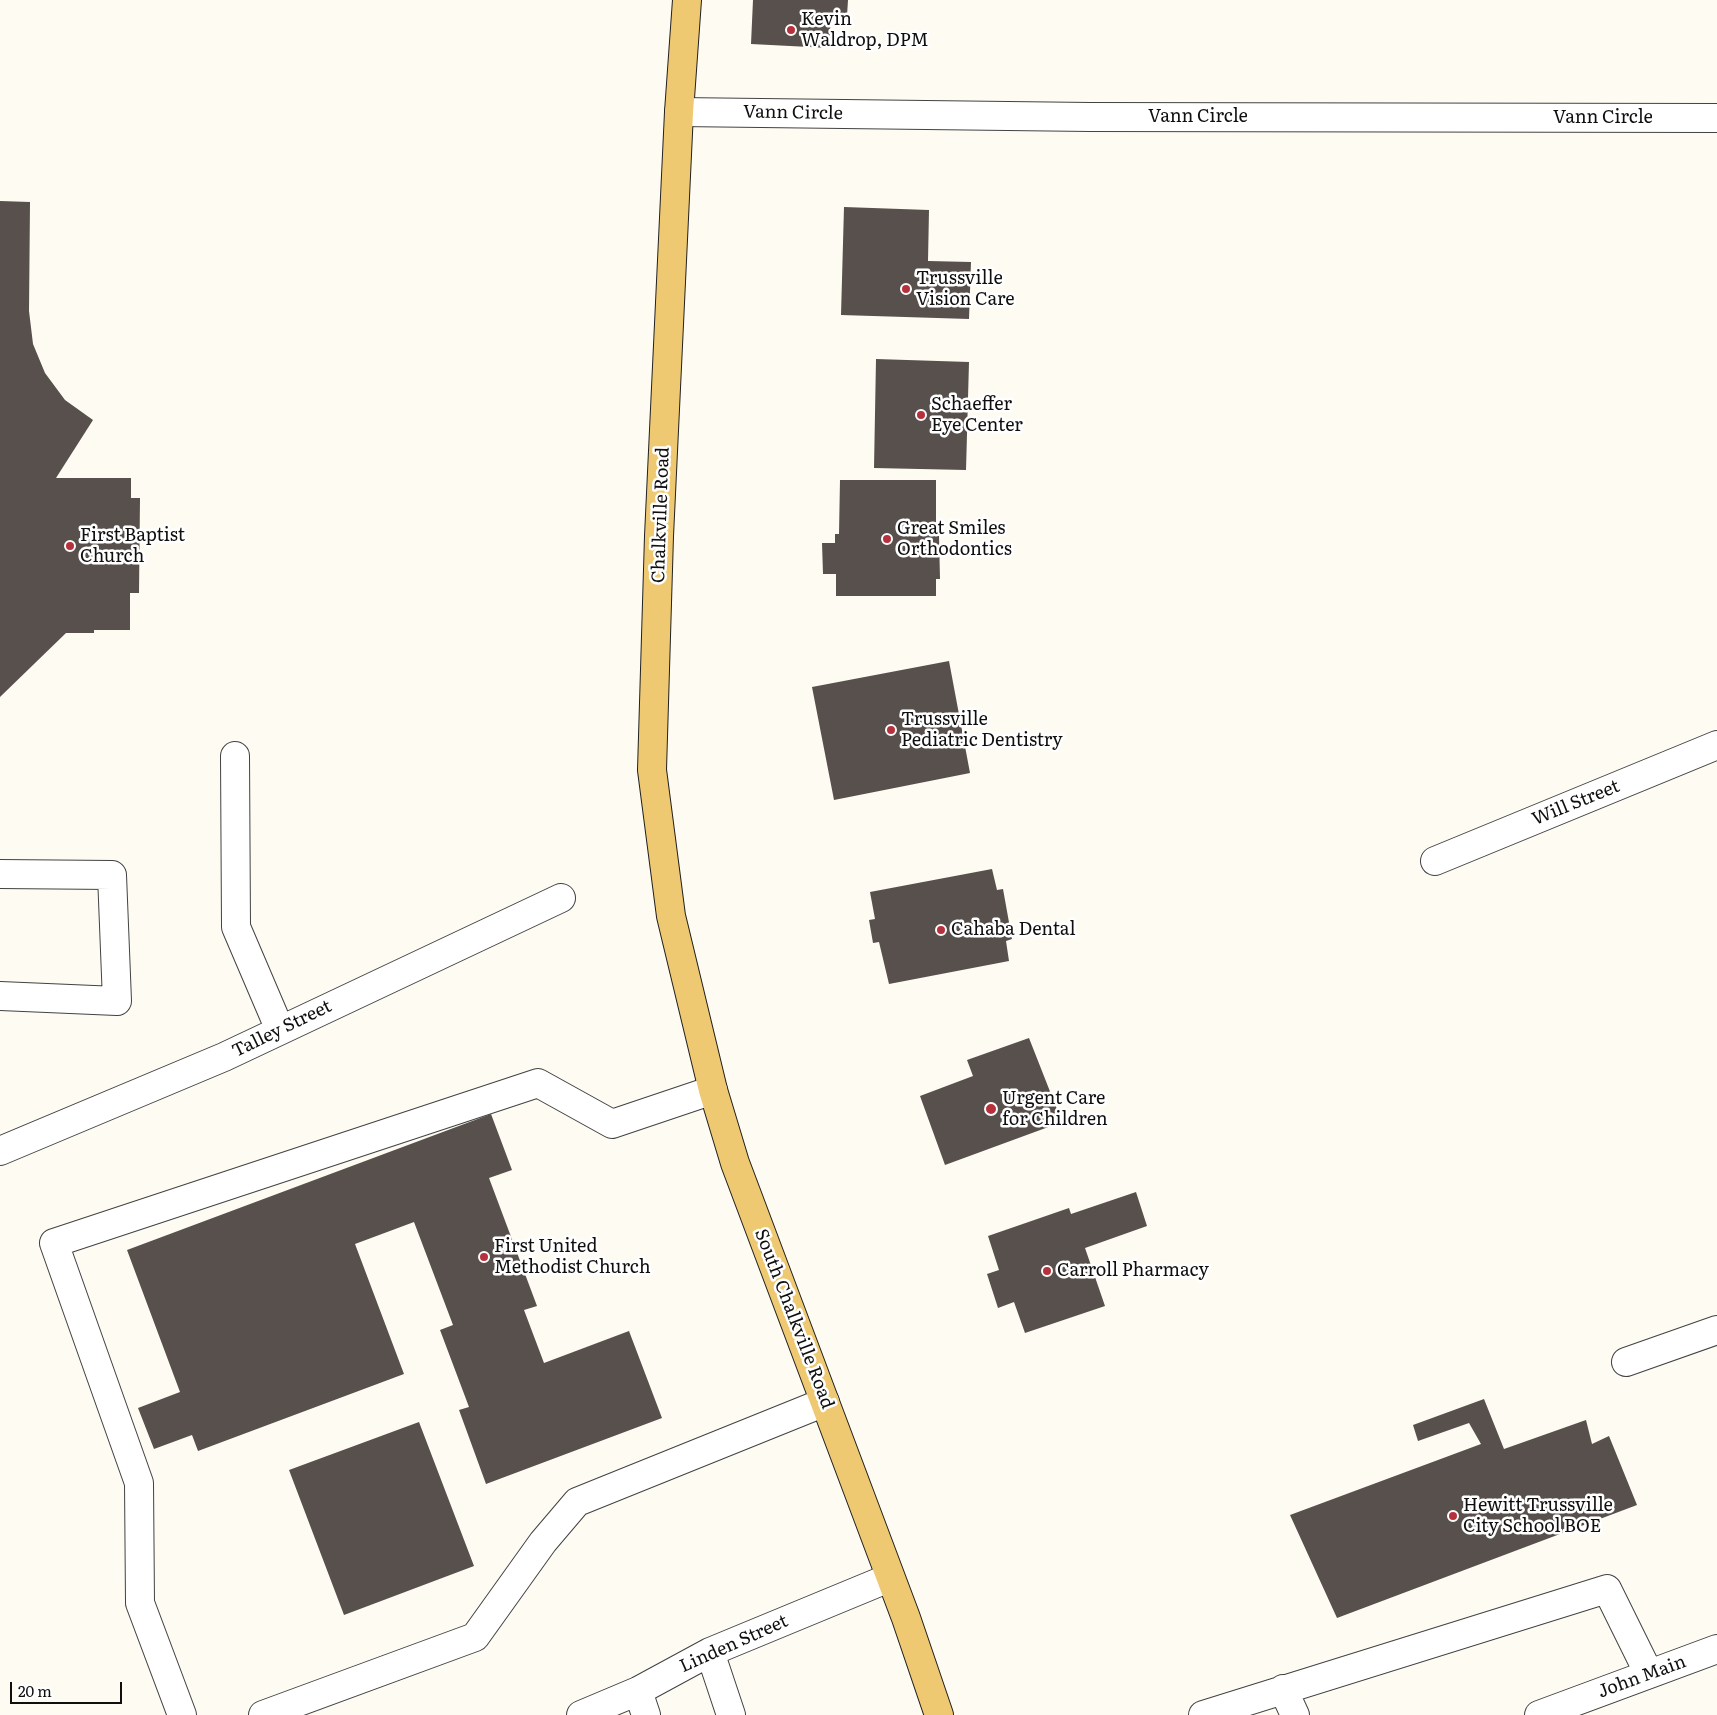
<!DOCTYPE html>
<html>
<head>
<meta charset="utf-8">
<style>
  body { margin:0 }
  #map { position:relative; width:1717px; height:1715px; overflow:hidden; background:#fefbf2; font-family:Literata,serif }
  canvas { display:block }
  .scale { position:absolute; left:10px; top:1682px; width:112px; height:22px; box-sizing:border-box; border:2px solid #0f0f0f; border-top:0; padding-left:6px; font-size:15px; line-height:18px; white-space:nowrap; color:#0f0f0f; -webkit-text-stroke:4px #fff; paint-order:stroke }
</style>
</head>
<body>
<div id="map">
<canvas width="1717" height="1715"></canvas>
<div class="scale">20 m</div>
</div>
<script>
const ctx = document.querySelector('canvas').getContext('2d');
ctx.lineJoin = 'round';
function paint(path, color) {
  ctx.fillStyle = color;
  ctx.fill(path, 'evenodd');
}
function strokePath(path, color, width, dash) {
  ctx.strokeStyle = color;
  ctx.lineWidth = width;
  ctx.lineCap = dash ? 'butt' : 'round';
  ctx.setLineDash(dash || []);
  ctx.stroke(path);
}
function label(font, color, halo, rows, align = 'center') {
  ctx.font = font + ' Literata,serif';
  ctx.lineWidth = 5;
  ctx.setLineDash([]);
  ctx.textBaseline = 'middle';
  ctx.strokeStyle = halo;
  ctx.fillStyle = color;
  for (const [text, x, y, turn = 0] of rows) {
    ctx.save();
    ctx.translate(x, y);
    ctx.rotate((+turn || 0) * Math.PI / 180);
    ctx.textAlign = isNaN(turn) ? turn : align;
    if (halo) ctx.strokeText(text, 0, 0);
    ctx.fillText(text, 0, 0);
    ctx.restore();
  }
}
paint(new Path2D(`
  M 753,0 L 848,0 L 847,16 L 831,15 L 829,48 L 751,44 Z
  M 0,201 L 30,202 L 29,311 L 33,344 L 45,373 L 65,400 L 93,420 L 56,478 L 131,478 L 131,498 L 140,498 L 139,593 L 130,593 L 130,630 L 94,630 L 94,633 L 66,633 L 0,697 Z
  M 844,207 L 929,210 L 928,261 L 971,262 L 969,319 L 841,315 Z
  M 876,359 L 969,362 L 966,470 L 874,468 Z
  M 840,480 L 936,480 L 936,536 L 939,536 L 940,579 L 936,579 L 936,596 L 836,596 L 836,574 L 823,574 L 822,543 L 835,543 L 835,534 L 839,534 Z
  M 949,661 L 970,773 L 834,800 L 812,687 Z
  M 992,869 L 997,890 L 1003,889 L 1012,939 L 1006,941 L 1009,961 L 889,984 L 879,942 L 873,943 L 869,920 L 875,919 L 870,892 Z
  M 1029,1038 L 1062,1122 L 945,1165 L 920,1096 L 973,1076 L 967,1060 Z
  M 491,1114 L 512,1170 L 489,1178 L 537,1306 L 524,1310 L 544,1363 L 629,1331 L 662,1418 L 486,1484 L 459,1410 L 469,1407 L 440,1330 L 453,1325 L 414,1222 L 355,1244 L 404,1374 L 198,1451 L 192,1435 L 154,1449 L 138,1408 L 180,1392 L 127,1250 Z
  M 1136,1192 L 1147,1226 L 1085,1248 L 1105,1306 L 1025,1333 L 1014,1302 L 998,1308 L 987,1274 L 999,1270 L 988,1236 L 1069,1208 L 1071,1214 Z
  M 1484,1399 L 1504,1449 L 1586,1420 L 1592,1444 L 1609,1436 L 1637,1505 L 1337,1618 L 1290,1515 L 1481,1444 L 1469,1423 L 1418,1441 L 1413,1425 Z
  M 419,1422 L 474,1566 L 344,1615 L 289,1470 Z`), '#57504c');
const minor = new Path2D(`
  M 679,112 L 1090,117 L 1717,118
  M 235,756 L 236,927 L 280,1030
  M 1435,861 L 1717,745
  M 0,874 L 112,875 L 117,1001 L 0,996
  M 0,1151 L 224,1057 L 561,898
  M 1626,1362 L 1717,1330
  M 710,1652 L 731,1715
  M 1283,1689 L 1295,1715
  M 638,1691 L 646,1715
  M 182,1715 L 140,1603 L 139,1483 L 54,1243 L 538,1083 L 612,1124 L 713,1090
  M 263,1715 L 475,1637 L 543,1542 L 577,1502 L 825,1402
  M 581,1715 L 638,1691 L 710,1652 L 889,1578
  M 1203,1715 L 1607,1589 L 1649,1674
  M 1539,1715 L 1717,1649`);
const major = new Path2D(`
  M 687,0 L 679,112 L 659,536 L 652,770 L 671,916 L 713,1090 L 735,1163 L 906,1618 L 939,1715`);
strokePath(minor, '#424242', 30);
strokePath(major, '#202020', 30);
strokePath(minor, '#fff', 28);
strokePath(major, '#eec972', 28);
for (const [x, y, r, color] of [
  [791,30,5,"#b6313e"],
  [906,289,5,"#b6313e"],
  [921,415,5,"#b6313e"],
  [887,539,5,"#b6313e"],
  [70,546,5,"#b6313e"],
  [891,730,5,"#b6313e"],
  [941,930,5,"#b6313e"],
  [991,1109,6,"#b6313e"],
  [484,1257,5,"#b6313e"],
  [1047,1271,5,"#b6313e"],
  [1453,1516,5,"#b6313e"]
]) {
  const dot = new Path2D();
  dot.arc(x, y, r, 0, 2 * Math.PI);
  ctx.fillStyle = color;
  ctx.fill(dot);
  strokePath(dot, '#fff', 2);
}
label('18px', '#0f0f0f', '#fff', [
  ["Kevin",801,20],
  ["Waldrop, DPM",801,41],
  ["Trussville",916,279],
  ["Vision Care",916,300],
  ["Schaeffer",931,405],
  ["Eye Center",931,426],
  ["Great Smiles",897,529],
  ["Orthodontics",897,550],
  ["First Baptist",80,536],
  ["Church",80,557],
  ["Trussville",901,720],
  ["Pediatric Dentistry",901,741],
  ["Cahaba Dental",951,930],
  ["Urgent Care",1002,1099],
  ["for Children",1002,1120],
  ["First United",494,1247],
  ["Methodist Church",494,1268],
  ["Carroll Pharmacy",1057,1271],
  ["Hewitt Trussville",1463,1506],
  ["City School BOE",1463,1527]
], 'left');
label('18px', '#0f0f0f', '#fff', [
  ["Vann Circle",793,113,1],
  ["Vann Circle",1198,117],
  ["Vann Circle",1603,118],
  ["Chalkville Road",661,515,-88],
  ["Will Street",1576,803,-22],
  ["Talley Street",282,1029,-26],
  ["South Chalkville Road",794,1319,69],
  ["Linden Street",734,1644,-24],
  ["John Main",1642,1677,-20]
]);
</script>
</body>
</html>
